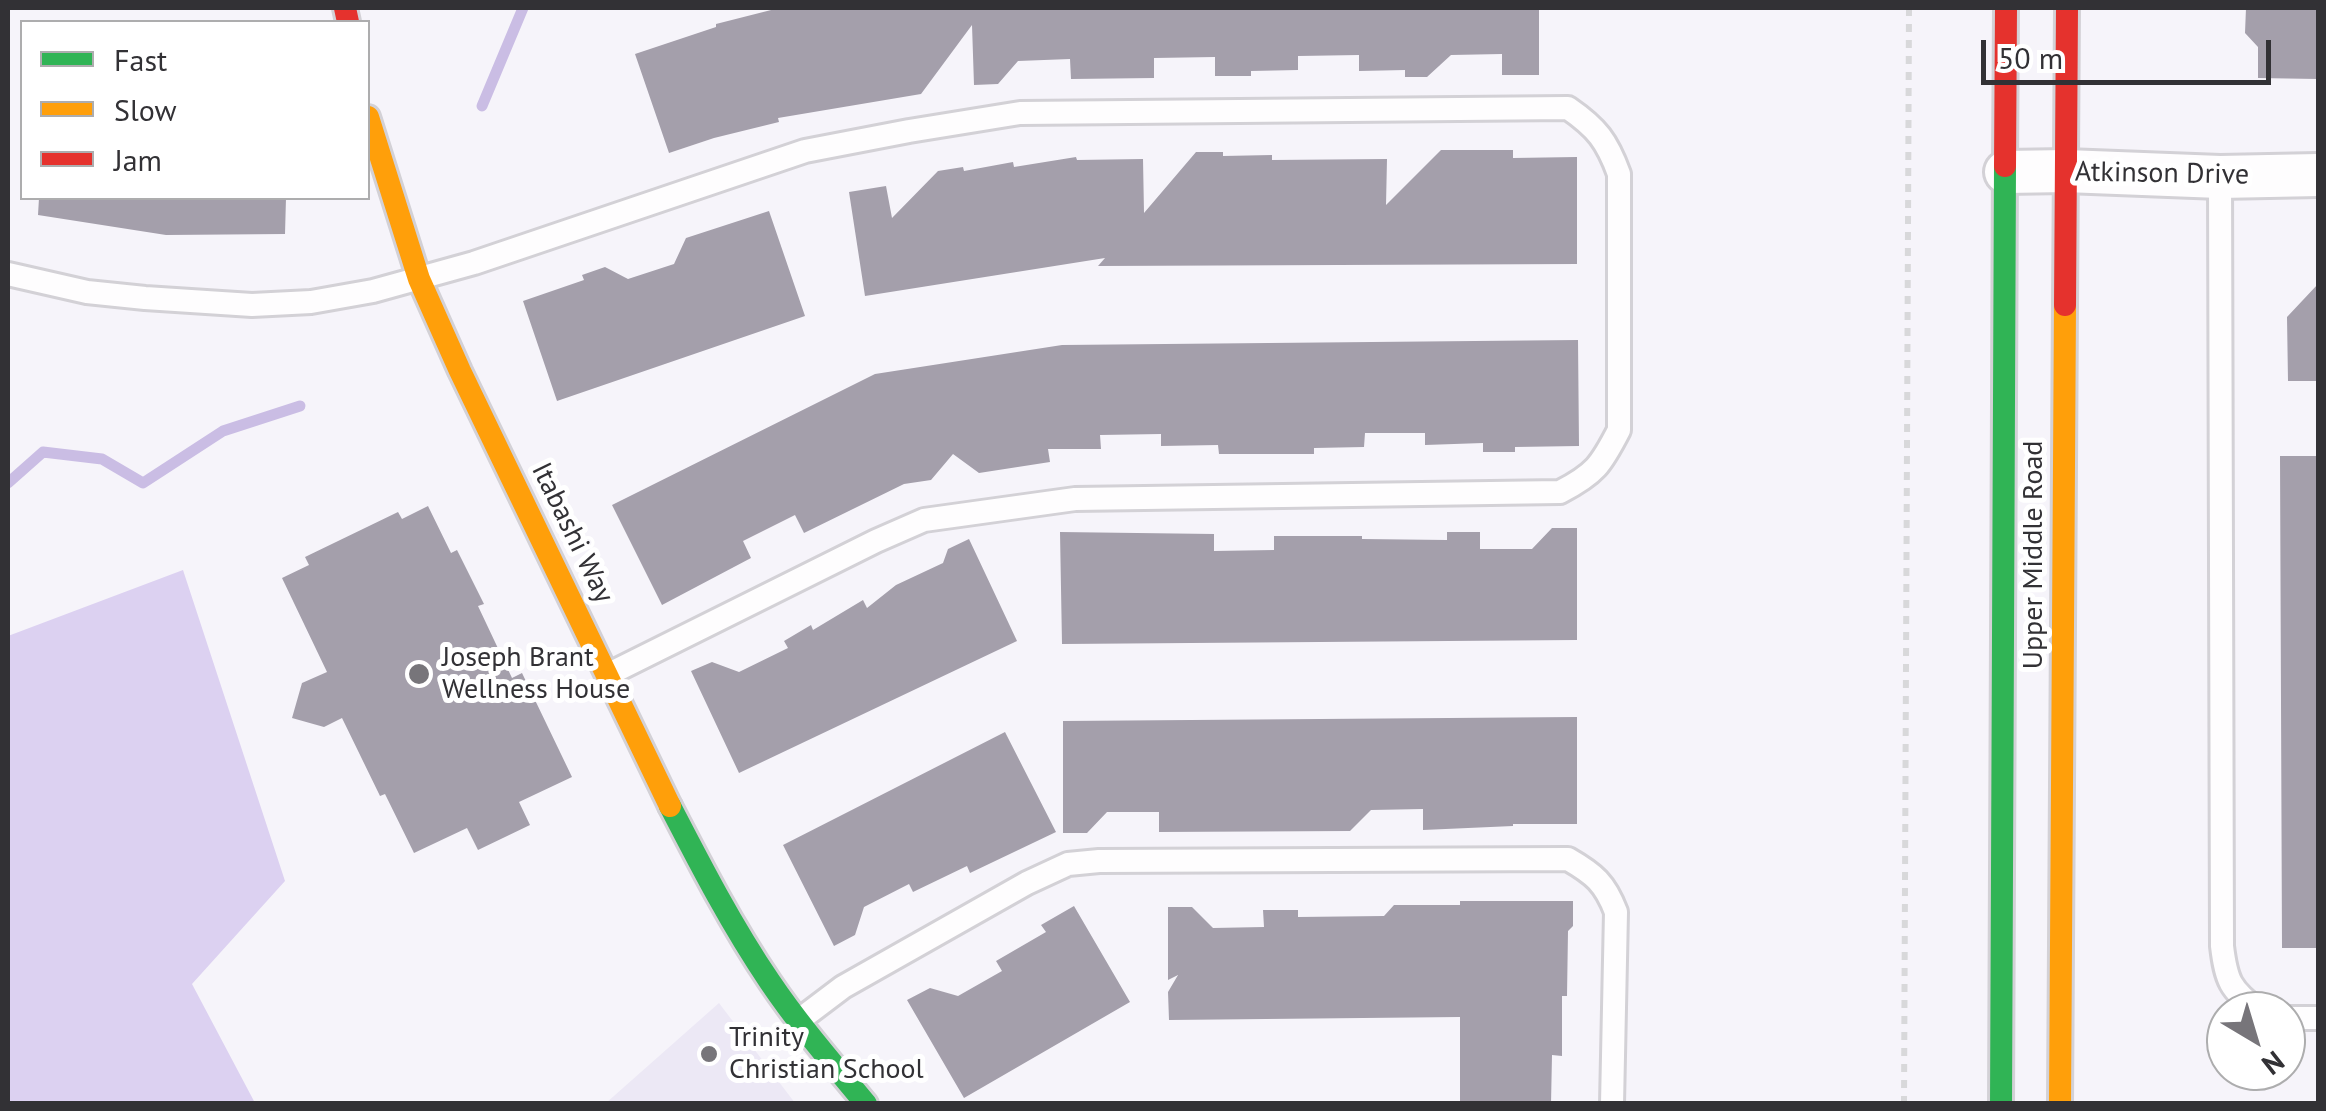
<!DOCTYPE html>
<html>
<head>
<meta charset="utf-8">
<style>
  body { margin:0 }
  #map { position:relative; width:2326px; height:1111px; overflow:hidden; background:#f6f4fa; font-family:"PT Sans",sans-serif }
  canvas { display:block }
  .frame { position:absolute; inset:0; border:10px solid #323135; pointer-events:none }
  .legend { position:absolute; left:20px; top:20px; width:350px; height:180px; box-sizing:border-box; background:#fff; border:2px solid #adadae; margin:0; padding:12px 18px; list-style:none; font-size:30px; color:#323135 }
  .legend li { display:flex; align-items:center; gap:20px; height:50px }
  .legend b { width:50px; border:2px solid #adadae }
  .north { position:absolute; left:2206px; top:991px; width:100px; height:100px; box-sizing:border-box; background:#fff; border:2px solid #adadae; border-radius:50%; rotate:142deg; font-size:28px; font-weight:700; line-height:40px; text-align:center; color:#323135 }
  .north::after { content:''; display:block; margin:auto; width:35px; height:45px; background:#77757a; clip-path:polygon(50% 0,100% 100%,50% 72%,0 100%) }
  .scale { position:absolute; left:1981px; top:40px; width:290px; height:45px; box-sizing:border-box; border:5px solid #323135; border-top:0; padding-left:12px; font-size:30px; line-height:35px; white-space:nowrap; color:#323135; -webkit-text-stroke:8px #fff; paint-order:stroke }
</style>
</head>
<body>
<div id="map">
<canvas width="2326" height="1111"></canvas>
<div class="frame"></div>
<ul class="legend">
<li><b style="height:12px;background:#30b455"></b>Fast</li>
<li><b style="height:12px;background:#ff9f0a"></b>Slow</li>
<li><b style="height:12px;background:#e5322d"></b>Jam</li>
</ul>
<div class="north">N</div>
<div class="scale">50 m</div>
</div>
<script>
const ctx = document.querySelector('canvas').getContext('2d');
ctx.lineJoin = 'round';
function paint(path, color) {
  ctx.fillStyle = color;
  ctx.fill(path, 'evenodd');
}
function strokePath(path, color, width, dash) {
  ctx.strokeStyle = color;
  ctx.lineWidth = width;
  ctx.lineCap = dash ? 'butt' : 'round';
  ctx.setLineDash(dash || []);
  ctx.stroke(path);
}
function label(font, color, halo, rows, align = 'center') {
  ctx.font = font + ' "PT Sans",sans-serif';
  ctx.lineWidth = 10;
  ctx.setLineDash([]);
  ctx.textBaseline = 'middle';
  ctx.strokeStyle = halo;
  ctx.fillStyle = color;
  for (const [text, x, y, turn = 0] of rows) {
    ctx.save();
    ctx.translate(x, y);
    ctx.rotate((+turn || 0) * Math.PI / 180);
    ctx.textAlign = isNaN(turn) ? turn : align;
    if (halo) ctx.strokeText(text, 0, 0);
    ctx.fillText(text, 0, 0);
    ctx.restore();
  }
}
paint(new Path2D(`
  M 719,1003 L 795,1103 L 606,1103 Z`), '#ece8f5');
paint(new Path2D(`
  M 183,570 L 285,881 L 192,984 L 255,1103 L 8,1103 L 8,636 Z`), '#dcd1f1');
strokePath(new Path2D(`
  M 482,106 L 523,8
  M 8,483 L 43,452 L 102,459 L 143,483 L 223,431 L 300,406`), '#cabde4', 11);
paint(new Path2D(`
  M 779,8 L 1539,8 L 1539,75 L 1502,75 L 1502,54 L 1451,55 L 1427,77 L 1405,77 L 1405,70 L 1359,71 L 1359,55 L 1298,56 L 1298,70 L 1251,71 L 1251,76 L 1215,76 L 1215,57 L 1154,58 L 1154,78 L 1071,79 L 1070,59 L 1018,61 L 998,84 L 974,85 L 972,25 L 921,94 L 778,118 L 779,122 L 714,138 L 669,153 L 635,54 L 716,27 L 716,24 Z
  M 2246,8 L 2318,8 L 2317,79 L 2258,78 L 2258,47 L 2245,33 Z
  M 1441,150 L 1513,150 L 1513,158 L 1577,157 L 1577,264 L 1098,266 L 1105,258 L 865,296 L 849,192 L 886,186 L 892,218 L 938,171 L 963,167 L 964,171 L 1013,162 L 1014,167 L 1076,157 L 1077,160 L 1143,159 L 1144,213 L 1196,152 L 1223,152 L 1223,156 L 1272,155 L 1272,160 L 1387,159 L 1386,205 Z
  M 39,198 L 286,198 L 285,234 L 166,235 L 38,215 Z
  M 769,211 L 805,316 L 557,401 L 523,301 L 584,280 L 582,275 L 605,267 L 628,279 L 674,264 L 686,238 Z
  M 2318,284 L 2318,381 L 2288,381 L 2287,317 Z
  M 1578,340 L 1579,446 L 1515,447 L 1515,452 L 1483,452 L 1483,443 L 1425,445 L 1425,433 L 1365,433 L 1364,447 L 1314,448 L 1314,454 L 1219,454 L 1218,445 L 1161,446 L 1161,434 L 1100,435 L 1101,449 L 1048,449 L 1050,462 L 979,473 L 953,454 L 931,480 L 904,484 L 804,533 L 795,515 L 743,541 L 751,558 L 662,605 L 612,505 L 875,374 L 1062,345 Z
  M 2280,456 L 2318,456 L 2318,948 L 2282,948 Z
  M 428,506 L 451,553 L 457,550 L 484,604 L 478,606 L 512,678 L 522,673 L 572,777 L 519,802 L 530,825 L 478,850 L 467,828 L 414,853 L 385,794 L 380,796 L 342,718 L 324,727 L 292,718 L 302,683 L 327,672 L 282,578 L 309,565 L 305,557 L 398,512 L 402,519 Z
  M 1552,528 L 1577,528 L 1577,640 L 1062,644 L 1060,532 L 1214,534 L 1214,551 L 1274,550 L 1274,536 L 1362,536 L 1362,539 L 1447,540 L 1447,532 L 1480,532 L 1480,549 L 1532,549 Z
  M 969,539 L 1017,641 L 739,773 L 691,671 L 712,662 L 739,672 L 788,648 L 784,641 L 811,625 L 813,630 L 863,600 L 867,608 L 896,585 L 943,563 L 948,549 Z
  M 1577,717 L 1577,824 L 1513,824 L 1513,826 L 1423,830 L 1423,809 L 1371,810 L 1350,831 L 1159,832 L 1159,812 L 1107,812 L 1087,833 L 1063,833 L 1063,721 Z
  M 1005,732 L 1056,832 L 970,873 L 967,866 L 913,892 L 909,884 L 864,907 L 855,935 L 834,946 L 783,845 Z
  M 1460,901 L 1573,901 L 1573,926 L 1568,931 L 1567,996 L 1562,996 L 1562,1056 L 1552,1055 L 1551,1104 L 1460,1104 L 1460,1017 L 1169,1020 L 1168,992 L 1178,975 L 1168,980 L 1168,907 L 1192,907 L 1213,928 L 1264,927 L 1263,910 L 1298,910 L 1298,917 L 1384,916 L 1394,905 L 1460,905 Z
  M 1074,906 L 1130,1002 L 964,1098 L 907,1000 L 930,988 L 958,996 L 1002,971 L 996,961 L 1046,932 L 1041,925 Z`), '#a49fab');
const lane = new Path2D(`
  M 2220,177 L 2222,946 C 2226,980 2230,990 2259,1011
  M 8,274 L 87,292 L 145,298 L 252,305 L 311,302 L 373,291 L 474,263 L 805,151 L 909,131 L 1020,113 L 1568,108 C 1597,128 1607,141 1619,174 L 1619,430 C 1601,465 1595,474 1560,492 L 1075,499 L 924,520 L 876,541 L 607,675
  M 2286,1018 L 2318,1018
  M 798,1021 L 843,987 L 1027,883 L 1068,864 L 1099,861 L 1568,859 C 1594,874 1605,883 1616,912 L 1612,1104`);
const street = new Path2D(`
  M 2006,172 L 2066,171 L 2220,177 L 2318,175`);
const fast = new Path2D(`
  M 670,806 C 701,866 732,926 770,982 C 799,1025 833,1064 866,1104
  M 2001,1104 L 2005,166`);
const slow = new Path2D(`
  M 368,117 L 419,279 L 460,371 L 670,806
  M 2060,1104 L 2065,305`);
const jam = new Path2D(`
  M 345,8 L 348,22
  M 2005,166 L 2006,8
  M 2065,305 L 2067,8`);
strokePath(lane, '#d3d1d6', 28);
strokePath(street, '#d3d1d6', 48);
strokePath(fast, '#d3d1d6', 28);
strokePath(slow, '#d3d1d6', 28);
strokePath(jam, '#d3d1d6', 28);
strokePath(new Path2D(`
  M 1904,1104 L 1909,8`), '#d8d8da', 6, [8, 8]);
strokePath(lane, '#fefdfe', 22);
strokePath(street, '#fefdfe', 42);
strokePath(fast, '#30b455', 22);
strokePath(slow, '#ff9f0a', 22);
strokePath(jam, '#e5322d', 22);
for (const [x, y, r, color] of [
  [419,674,12,"#77757a"],
  [709,1054,10,"#77757a"]
]) {
  const dot = new Path2D();
  dot.arc(x, y, r, 0, 2 * Math.PI);
  ctx.fillStyle = color;
  ctx.fill(dot);
  strokePath(dot, '#fff', 4);
}
label('28px', '#323135', '#fff', [
  ["Atkinson Drive",2162,174,1],
  ["Itabashi Way",572,533,64],
  ["Upper Middle Road",2034,555,-90]
]);
label('28px', '#323135', '#fff', [
  ["Joseph Brant",442,658],
  ["Wellness House",442,690],
  ["Trinity",729,1038],
  ["Christian School",729,1070]
], 'left');
</script>
</body>
</html>
